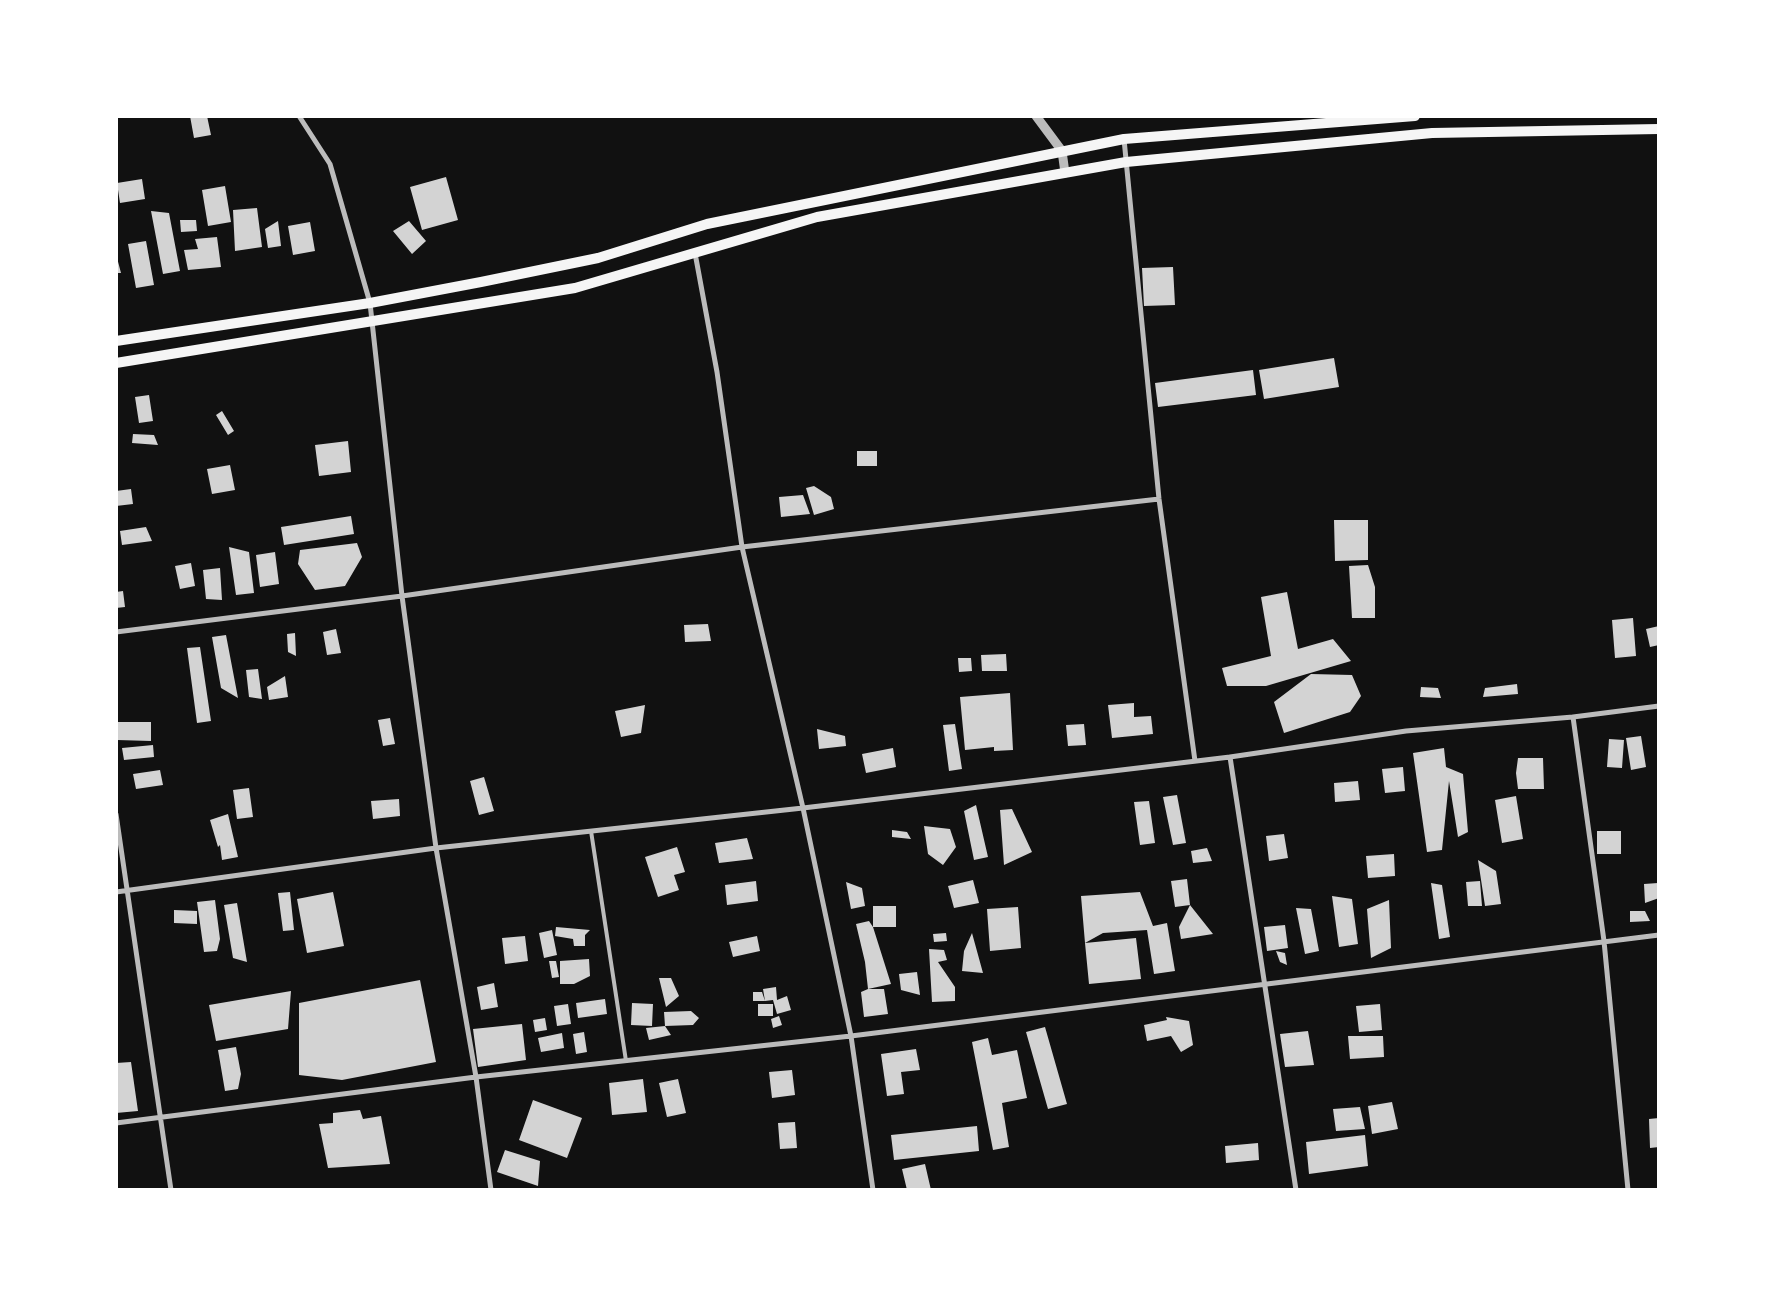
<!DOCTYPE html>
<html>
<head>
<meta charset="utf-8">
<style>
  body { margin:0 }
  #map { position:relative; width:1775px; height:1306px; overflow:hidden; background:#111; font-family:"Space Grotesk",sans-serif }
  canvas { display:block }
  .frame { position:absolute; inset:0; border:118px solid #fff; pointer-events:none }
</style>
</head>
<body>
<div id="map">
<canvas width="1775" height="1306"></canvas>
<div class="frame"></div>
</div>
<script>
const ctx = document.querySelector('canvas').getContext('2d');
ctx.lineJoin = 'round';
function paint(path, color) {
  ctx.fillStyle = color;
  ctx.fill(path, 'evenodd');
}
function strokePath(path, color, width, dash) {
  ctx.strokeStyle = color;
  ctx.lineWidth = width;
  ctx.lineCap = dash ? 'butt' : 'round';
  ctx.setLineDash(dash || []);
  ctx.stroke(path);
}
paint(new Path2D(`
  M 190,116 L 207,116 L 211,135 L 194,138 Z
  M 446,177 L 458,220 L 422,230 L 410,187 Z
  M 142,179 L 145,199 L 120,203 L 117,183 Z
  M 225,186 L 231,222 L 208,226 L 202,190 Z
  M 257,208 L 262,247 L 235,251 L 233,210 Z
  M 151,211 L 169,213 L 180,271 L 163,274 Z
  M 180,220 L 196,220 L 197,231 L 181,232 Z
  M 278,221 L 281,246 L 268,248 L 265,229 Z
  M 409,221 L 426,241 L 412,254 L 393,231 Z
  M 310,222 L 315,251 L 293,255 L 288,226 Z
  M 217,237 L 221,267 L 188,270 L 184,250 L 198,249 L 195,239 Z
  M 146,241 L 154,285 L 136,288 L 128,244 Z
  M 116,254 L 121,273 L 116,273 Z
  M 1173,267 L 1175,305 L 1144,306 L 1142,268 Z
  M 1334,358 L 1339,387 L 1264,399 L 1259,370 Z
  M 1253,370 L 1256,395 L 1158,407 L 1155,383 Z
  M 149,395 L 153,421 L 139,423 L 135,397 Z
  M 222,411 L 234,431 L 228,435 L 216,415 Z
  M 133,434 L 154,435 L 158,445 L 132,443 Z
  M 348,441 L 351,472 L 319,476 L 315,445 Z
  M 857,451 L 877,451 L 877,466 L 857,466 Z
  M 230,465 L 235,490 L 212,494 L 207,469 Z
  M 814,486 L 831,497 L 834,509 L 814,515 L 806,488 Z
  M 131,489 L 133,504 L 116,506 L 116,491 Z
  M 803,495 L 810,514 L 781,517 L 779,497 Z
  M 351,516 L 354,534 L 284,545 L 281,527 Z
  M 1334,520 L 1368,520 L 1368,560 L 1335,561 Z
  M 146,527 L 152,541 L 122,545 L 120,531 Z
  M 357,543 L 362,557 L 345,586 L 315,590 L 298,564 L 300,550 Z
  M 229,547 L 249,552 L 254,593 L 236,595 Z
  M 275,552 L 279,584 L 260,587 L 256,555 Z
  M 191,563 L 195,586 L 180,589 L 175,566 Z
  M 1368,565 L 1375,587 L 1375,618 L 1352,618 L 1349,566 Z
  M 220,568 L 222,600 L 206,599 L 203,570 Z
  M 123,591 L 125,607 L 116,608 L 116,592 Z
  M 1287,592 L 1298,649 L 1333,639 L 1351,661 L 1266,686 L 1227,686 L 1222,668 L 1271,656 L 1261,597 Z
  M 1633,618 L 1636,656 L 1615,658 L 1612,620 Z
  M 708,624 L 711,641 L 685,642 L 684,625 Z
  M 1659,626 L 1659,645 L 1650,647 L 1646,629 Z
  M 336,629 L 341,653 L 327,655 L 323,632 Z
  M 295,633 L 296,656 L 288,652 L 287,634 Z
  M 226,635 L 238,698 L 221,688 L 212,637 Z
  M 200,647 L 211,721 L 197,723 L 187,648 Z
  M 1006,654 L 1007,671 L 982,671 L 981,655 Z
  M 958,658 L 971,658 L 972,671 L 959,672 Z
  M 258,669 L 262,699 L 249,697 L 246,670 Z
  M 1311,674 L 1352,675 L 1361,696 L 1350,712 L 1284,733 L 1274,702 Z
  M 285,676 L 288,697 L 269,700 L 267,687 Z
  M 1517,684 L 1518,694 L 1483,697 L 1485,688 Z
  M 1421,687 L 1438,688 L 1441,698 L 1420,697 Z
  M 1010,693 L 1013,750 L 994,751 L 994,747 L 965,750 L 960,697 Z
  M 1134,703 L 1134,717 L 1151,716 L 1153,734 L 1112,738 L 1108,705 Z
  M 645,705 L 641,733 L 621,737 L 615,711 Z
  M 390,718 L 395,744 L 383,746 L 378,720 Z
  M 117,722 L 151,722 L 151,741 L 117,740 Z
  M 955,724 L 962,769 L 949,771 L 943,725 Z
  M 1084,724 L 1086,745 L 1068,746 L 1066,725 Z
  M 817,729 L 845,736 L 846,746 L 819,749 Z
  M 1641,736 L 1646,767 L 1631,770 L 1626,738 Z
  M 1609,739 L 1624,740 L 1622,768 L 1607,767 Z
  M 153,745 L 154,757 L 124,760 L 122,748 Z
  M 893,748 L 896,767 L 866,773 L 862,754 Z
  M 1444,748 L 1446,767 L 1463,774 L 1468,832 L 1458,837 L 1449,781 L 1442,850 L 1427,852 L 1413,753 Z
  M 1518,758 L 1543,758 L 1544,789 L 1518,789 L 1516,773 Z
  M 1403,767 L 1405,791 L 1385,793 L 1382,769 Z
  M 160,770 L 163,785 L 136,789 L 133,774 Z
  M 484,777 L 494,811 L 479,815 L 470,781 Z
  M 1358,781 L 1360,800 L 1335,802 L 1334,783 Z
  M 249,788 L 253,817 L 237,819 L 233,790 Z
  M 1177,795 L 1186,843 L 1173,845 L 1163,797 Z
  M 1516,796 L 1523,839 L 1502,843 L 1495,800 Z
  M 399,799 L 400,816 L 373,819 L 371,801 Z
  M 1149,801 L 1155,843 L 1140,845 L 1134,802 Z
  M 976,805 L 988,857 L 974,860 L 964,811 Z
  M 1012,809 L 1032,852 L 1004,865 L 1000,810 Z
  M 228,814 L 238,857 L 222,860 L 220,845 L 218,847 L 210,820 Z
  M 924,826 L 950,829 L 956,847 L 943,865 L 928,854 Z
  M 892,830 L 907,832 L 911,839 L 892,837 Z
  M 1597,831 L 1621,831 L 1621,854 L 1597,854 Z
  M 1284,834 L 1288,858 L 1269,861 L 1266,836 Z
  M 747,838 L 753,859 L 719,863 L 715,843 Z
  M 677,847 L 685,872 L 674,875 L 679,890 L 658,897 L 645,857 Z
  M 1207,848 L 1212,861 L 1193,863 L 1191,851 Z
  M 1394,854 L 1395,876 L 1368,878 L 1366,856 Z
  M 1478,860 L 1496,871 L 1501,904 L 1485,906 Z
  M 1187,879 L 1190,905 L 1175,907 L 1171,881 Z
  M 973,880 L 979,903 L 954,908 L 948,886 Z
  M 756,881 L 758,901 L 727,905 L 725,885 Z
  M 1480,881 L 1482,906 L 1468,906 L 1466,882 Z
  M 846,882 L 862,888 L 865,906 L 851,909 Z
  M 1431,883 L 1442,885 L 1450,937 L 1439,939 Z
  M 1658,883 L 1659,898 L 1645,903 L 1644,884 Z
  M 290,892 L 294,930 L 283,931 L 278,893 Z
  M 333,892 L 344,946 L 307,953 L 297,899 Z
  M 1140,892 L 1153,926 L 1167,923 L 1175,971 L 1154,974 L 1147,930 L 1103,933 L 1085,943 L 1136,938 L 1141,979 L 1089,984 L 1085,943 L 1081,896 Z
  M 1332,896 L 1352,899 L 1358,944 L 1339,947 Z
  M 215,900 L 220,939 L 217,951 L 204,952 L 197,902 Z
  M 1389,900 L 1391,948 L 1371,958 L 1367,909 Z
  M 237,903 L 247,962 L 233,958 L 224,905 Z
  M 1190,905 L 1213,934 L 1181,939 L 1179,927 Z
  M 873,906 L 896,906 L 896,927 L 873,927 Z
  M 1018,907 L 1021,948 L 990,951 L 987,909 Z
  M 1296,908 L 1311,909 L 1319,951 L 1305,954 Z
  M 174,910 L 197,911 L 197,924 L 174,923 Z
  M 1630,911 L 1645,911 L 1650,921 L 1630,922 Z
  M 869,921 L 873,927 L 891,984 L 868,989 L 884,989 L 888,1014 L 864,1017 L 861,992 L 868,989 L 865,962 L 856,924 Z
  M 1285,925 L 1288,948 L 1267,951 L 1264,927 Z
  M 556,927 L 590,930 L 585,935 L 585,946 L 574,946 L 573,939 L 555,936 Z
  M 552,930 L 557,955 L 544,958 L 539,933 Z
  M 946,933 L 947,941 L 934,942 L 933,934 Z
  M 972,933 L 983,973 L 962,971 L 964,951 Z
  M 525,936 L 528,961 L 505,964 L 502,938 Z
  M 757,936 L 760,951 L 733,957 L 729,942 Z
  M 929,949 L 944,950 L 947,960 L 938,962 L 955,987 L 955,1001 L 932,1002 Z
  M 1276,951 L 1285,953 L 1287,965 L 1280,962 Z
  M 589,959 L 590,976 L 574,984 L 560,984 L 560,961 Z
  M 549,961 L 556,961 L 559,977 L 552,978 Z
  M 917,972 L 920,995 L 901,990 L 899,974 Z
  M 659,978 L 671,978 L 679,996 L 666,1007 Z
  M 420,980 L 436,1062 L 342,1080 L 299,1075 L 299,1003 Z
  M 494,983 L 498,1007 L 481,1010 L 477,987 Z
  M 776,987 L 777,1000 L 787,996 L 791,1010 L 777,1014 L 773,1000 L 765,1001 L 763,989 Z
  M 291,991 L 288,1029 L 216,1041 L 209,1005 Z
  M 753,992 L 762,992 L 765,1001 L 753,1001 Z
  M 605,999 L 607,1014 L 578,1018 L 576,1003 Z
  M 632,1003 L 653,1004 L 652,1026 L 631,1025 Z
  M 568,1004 L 571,1024 L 557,1026 L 554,1006 Z
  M 758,1004 L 773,1004 L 773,1016 L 758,1016 Z
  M 1380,1004 L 1382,1030 L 1359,1032 L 1356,1006 Z
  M 691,1011 L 699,1018 L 693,1025 L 665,1026 L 671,1035 L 649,1040 L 646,1028 L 665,1026 L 664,1012 Z
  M 779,1016 L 782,1025 L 773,1028 L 771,1019 Z
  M 1166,1017 L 1189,1021 L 1193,1045 L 1181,1052 L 1171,1036 L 1147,1041 L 1144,1025 L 1167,1020 Z
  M 545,1018 L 547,1030 L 535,1032 L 533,1020 Z
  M 522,1024 L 526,1060 L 478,1067 L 473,1029 Z
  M 1045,1027 L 1067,1104 L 1048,1109 L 1026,1032 Z
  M 1308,1031 L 1314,1065 L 1285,1067 L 1280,1034 Z
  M 584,1032 L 587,1052 L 576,1054 L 573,1034 Z
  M 562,1033 L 564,1048 L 541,1052 L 538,1038 Z
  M 1348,1036 L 1383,1036 L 1384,1057 L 1350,1059 Z
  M 988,1038 L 992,1055 L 1017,1050 L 1027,1098 L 1002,1103 L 1009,1147 L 993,1150 L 972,1042 Z
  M 236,1047 L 241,1074 L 238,1089 L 225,1091 L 218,1050 Z
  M 916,1049 L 920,1070 L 901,1072 L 904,1094 L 887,1096 L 881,1054 Z
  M 131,1062 L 138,1111 L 116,1113 L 116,1063 Z
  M 792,1070 L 795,1095 L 772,1098 L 769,1072 Z
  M 643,1079 L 647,1112 L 612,1115 L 609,1083 Z
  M 678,1079 L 686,1113 L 667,1117 L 659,1083 Z
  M 533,1100 L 582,1118 L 567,1158 L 519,1140 Z
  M 1392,1102 L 1398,1129 L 1372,1134 L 1368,1106 Z
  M 1360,1107 L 1365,1129 L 1336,1131 L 1333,1109 Z
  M 360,1110 L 363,1119 L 381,1116 L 390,1164 L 328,1168 L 319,1124 L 333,1123 L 333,1113 Z
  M 1659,1118 L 1659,1147 L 1650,1148 L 1649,1119 Z
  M 795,1122 L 797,1148 L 780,1149 L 778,1123 Z
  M 977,1126 L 979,1151 L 894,1160 L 891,1135 Z
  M 1365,1135 L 1368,1166 L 1309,1174 L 1306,1142 Z
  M 1258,1143 L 1259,1160 L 1226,1163 L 1225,1146 Z
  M 505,1150 L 540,1161 L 538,1186 L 497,1172 Z
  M 925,1164 L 931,1190 L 907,1190 L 902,1169 Z`), '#d3d3d3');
strokePath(new Path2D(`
  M 591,831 L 626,1061`), '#bcbcbc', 4);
strokePath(new Path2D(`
  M 299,116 L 330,164 L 370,303 L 402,596 L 436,848 L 476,1077 L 491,1190
  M 1124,139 L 1159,499 L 1195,761
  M 695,253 L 717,372 L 742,547 L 803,808 L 851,1036 L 873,1190
  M 116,632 L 402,596 L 742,547 L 1159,499
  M 1573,717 L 1604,941 L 1628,1190
  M 1230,757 L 1296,1190
  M 116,814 L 171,1190
  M 116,892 L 436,848 L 803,808 L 1230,757 L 1406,731 L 1573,717 L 1659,706
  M 116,1123 L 476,1077 L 851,1036 L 1659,935`), '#bcbcbc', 5);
strokePath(new Path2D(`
  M 1036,116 L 1062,151 L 1065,173`), '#bcbcbc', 9);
strokePath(new Path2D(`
  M 116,341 L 370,303 L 481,282 L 598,258 L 707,224 L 1124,139 L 1415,116
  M 116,363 L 575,288 L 817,217 L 1126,162 L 1432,133 L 1659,129`), '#f5f5f5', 10);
</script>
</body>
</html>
